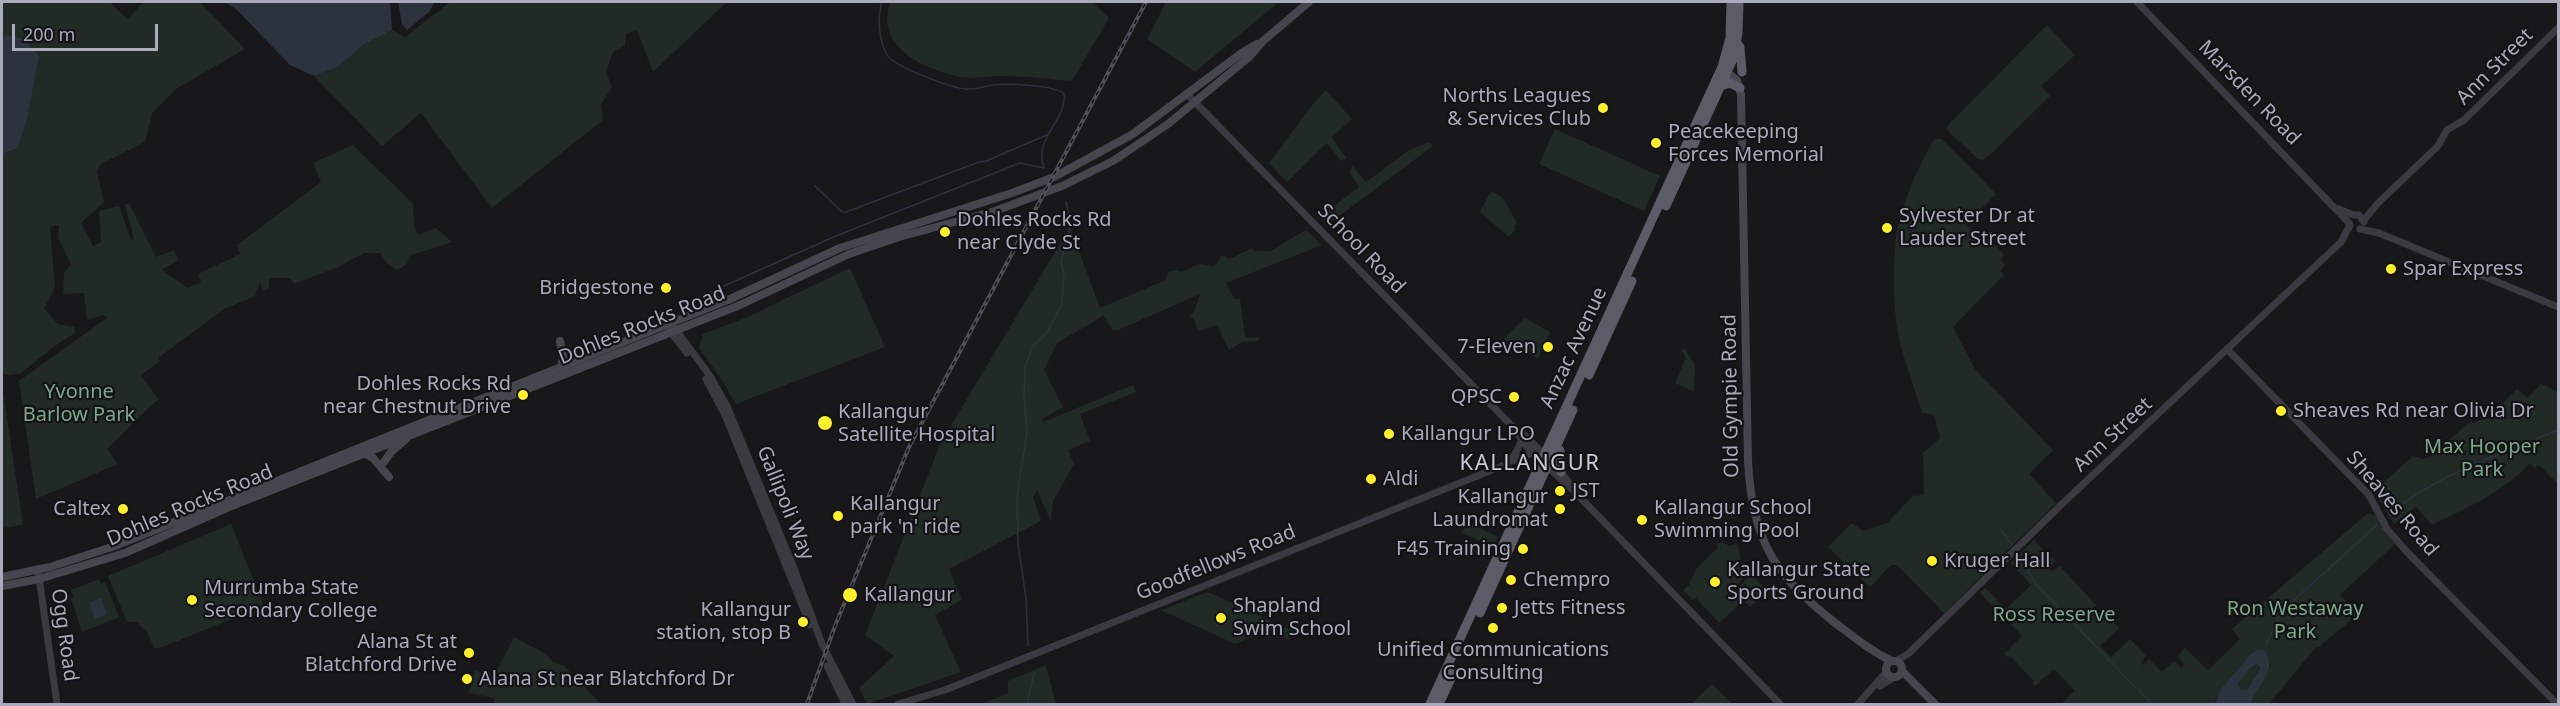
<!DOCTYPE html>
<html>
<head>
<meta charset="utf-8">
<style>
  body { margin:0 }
  #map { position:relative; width:2560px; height:706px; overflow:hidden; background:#18181a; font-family:"Noto Sans",sans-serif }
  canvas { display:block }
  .frame { position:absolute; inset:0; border:3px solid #a9aabb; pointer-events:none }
  .scale { position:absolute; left:12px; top:24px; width:146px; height:27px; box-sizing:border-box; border:3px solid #a9aabb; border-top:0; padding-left:8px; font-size:18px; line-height:21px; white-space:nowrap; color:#a9aabb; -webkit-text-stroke:4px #131315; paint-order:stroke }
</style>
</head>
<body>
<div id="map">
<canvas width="2560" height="706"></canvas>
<div class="frame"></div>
<div class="scale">200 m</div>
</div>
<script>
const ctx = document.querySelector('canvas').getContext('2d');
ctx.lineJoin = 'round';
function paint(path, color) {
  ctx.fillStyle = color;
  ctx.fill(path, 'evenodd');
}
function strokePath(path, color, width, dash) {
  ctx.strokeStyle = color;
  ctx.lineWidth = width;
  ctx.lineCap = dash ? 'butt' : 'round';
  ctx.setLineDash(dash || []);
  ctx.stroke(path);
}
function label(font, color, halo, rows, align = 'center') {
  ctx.font = font + ' "Noto Sans",sans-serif';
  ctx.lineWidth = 4.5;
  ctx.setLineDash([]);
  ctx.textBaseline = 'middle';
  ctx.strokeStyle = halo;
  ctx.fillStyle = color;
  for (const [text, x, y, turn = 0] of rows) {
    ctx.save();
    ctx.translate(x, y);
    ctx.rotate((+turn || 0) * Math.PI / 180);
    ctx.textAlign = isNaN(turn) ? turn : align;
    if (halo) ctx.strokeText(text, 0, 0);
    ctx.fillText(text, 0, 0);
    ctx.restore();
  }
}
paint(new Path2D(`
  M 2,2 L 8,4 L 8,2 L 111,2 L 113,6 L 128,19 L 143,2 L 200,2 L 245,49 L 176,89 L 152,113 L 145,142 L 101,164 L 97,171 L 104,202 L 81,223 L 93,246 L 101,242 L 99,211 L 119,206 L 131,240 L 134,239 L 125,205 L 129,203 L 156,257 L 174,250 L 178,260 L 162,270 L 188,288 L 201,282 L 198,274 L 240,254 L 237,245 L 321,182 L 313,163 L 353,145 L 413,204 L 414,226 L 418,235 L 436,228 L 452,242 L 409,256 L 407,264 L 397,270 L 387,263 L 380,253 L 364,253 L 338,267 L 294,284 L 290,278 L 269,278 L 269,288 L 263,291 L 260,282 L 255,296 L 224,309 L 158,358 L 160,361 L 141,375 L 158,399 L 107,449 L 118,464 L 36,499 L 19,381 L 107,318 L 104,315 L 87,320 L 84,293 L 63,294 L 64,272 L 71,265 L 58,238 L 59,225 L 50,227 L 55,287 L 44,309 L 58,324 L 74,327 L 75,333 L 56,345 L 21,373 L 9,375 L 2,373 L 2,154 L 16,149 L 39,56 L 6,35 L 2,42 Z
  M 450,2 L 727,2 L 653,72 L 637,30 L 626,34 L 625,46 L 613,52 L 606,72 L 612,87 L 601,104 L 603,120 L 492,208 L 421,113 L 382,146 L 314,76 L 338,67 L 363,45 L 392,30 L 405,37 Z
  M 890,2 L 1093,2 L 1109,18 L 1072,81 C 1049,79 1026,76 1003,76 C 990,76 974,79 961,77 C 924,69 875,48 890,2 Z
  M 1166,2 L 1279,2 L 1195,72 L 1147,39 Z
  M 2047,25 L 2075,55 L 2041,86 L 2050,96 L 1990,155 L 1983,160 L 1978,159 L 1947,130 L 1948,125 Z
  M 1326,90 L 1352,119 L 1332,137 L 1346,158 L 1341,161 L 1327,143 L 1287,182 L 1269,163 C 1289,139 1304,112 1326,90 Z
  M 1555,129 L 1660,176 L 1644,211 L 1539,164 Z
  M 1939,138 L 1943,140 L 1996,194 L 1966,224 L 1983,242 L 1989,237 L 2004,255 L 2000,259 L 2005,265 L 2000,271 L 2004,275 L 1953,327 L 1975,369 L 2053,450 L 2029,474 L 2056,503 L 1944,613 L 1897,565 L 1891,565 L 1870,587 L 1828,547 L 1852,523 L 1863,531 L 1887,523 L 1913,496 L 1924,495 L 1923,453 L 1940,438 L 1934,415 L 1922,413 C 1915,388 1905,364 1899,339 C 1893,310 1893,267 1896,238 C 1899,211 1919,163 1934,140 Z
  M 1429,142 L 1433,146 L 1327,225 L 1319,217 L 1359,187 L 1350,173 L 1352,165 L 1366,182 L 1409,150 Z
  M 1491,191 L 1503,198 L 1517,223 L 1514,227 L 1516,229 L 1509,237 L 1480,212 Z
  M 1070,227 L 1100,308 L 1166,280 L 1168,272 L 1176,270 L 1181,272 L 1199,264 L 1214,266 L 1218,263 L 1221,255 L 1229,259 L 1253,248 L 1254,251 L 1270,251 L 1306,230 L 1322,245 L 1226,283 L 1234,299 L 1240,299 L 1245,337 L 1259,338 L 1258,341 L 1242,342 L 1229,350 L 1217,325 L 1198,331 L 1194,319 L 1190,316 L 1194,312 L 1200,294 L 1118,330 L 1112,330 L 1102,313 L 1103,316 L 1057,343 L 1044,370 L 1063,407 L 1042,419 L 1043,422 L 1133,385 L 1136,392 L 1080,414 L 1090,441 L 1068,450 L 1074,464 L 1053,501 L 1051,522 L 1037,490 L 1033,497 L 1041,521 L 949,569 L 962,600 L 935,615 L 961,672 L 867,704 L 859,688 L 894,656 L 865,635 L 941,442 Z
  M 850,268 L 885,347 L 736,404 L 720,377 L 699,348 L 703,334 L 743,319 Z
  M 1525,318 L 1550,332 L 1538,359 L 1504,339 Z
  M 1684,348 L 1695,365 L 1694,392 L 1675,383 L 1686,358 L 1681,350 Z
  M 2541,384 L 2558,392 L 2558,484 L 2539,465 L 2535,468 L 2530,463 C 2503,493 2468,507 2432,525 L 2416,507 L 2394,524 L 2374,491 L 2413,456 L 2423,459 L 2432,456 L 2467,424 L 2488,418 L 2517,389 L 2527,398 Z
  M 2,397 L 4,397 L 23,525 L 2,528 Z
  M 2368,513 L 2376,516 L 2385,532 L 2395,544 L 2340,595 L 2358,613 C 2345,627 2331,635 2318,648 L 2316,647 L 2269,704 L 2251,704 L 2252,697 L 2271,665 L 2252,653 L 2215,701 L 2215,704 L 2061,704 L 2075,691 L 2054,669 L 2035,686 L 2032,683 L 2034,681 L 2010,656 L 2007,657 L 2004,654 L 2022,636 L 1980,593 L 1985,588 L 2006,609 L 2031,585 L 2011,563 L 2034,540 L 2055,561 L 2049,568 L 2052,571 L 2060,566 L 2096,605 L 2091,611 L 2094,614 L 2101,609 L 2119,628 L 2100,646 L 2111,657 L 2130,639 L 2146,656 L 2141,662 L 2143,665 L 2149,659 L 2162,672 L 2174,661 L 2182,668 L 2184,665 L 2178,656 L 2185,648 L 2208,670 L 2240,639 L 2232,629 Z
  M 1469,523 L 1498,537 L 1494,547 L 1462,533 Z
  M 231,524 L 264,606 L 160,648 L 154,648 L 147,632 L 137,622 L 127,622 L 108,576 Z
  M 1723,542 L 1729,546 L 1738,544 L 1741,562 L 1749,573 L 1731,591 L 1741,603 L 1719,623 L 1697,599 L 1699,595 L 1693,600 L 1683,590 L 1689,585 L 1695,591 L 1689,584 L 1697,568 L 1717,548 L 1717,544 Z
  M 1751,574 L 1767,591 L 1759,598 L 1743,582 Z
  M 99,579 L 101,584 L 105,582 L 119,617 L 82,632 L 71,598 L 74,597 L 71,590 Z
  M 1742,583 L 1758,599 L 1750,607 L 1734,591 Z
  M 1208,592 L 1293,631 L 1289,640 L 1269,630 L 1235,644 L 1161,610 Z
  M 514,637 L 546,654 L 553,662 L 564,666 L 601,704 L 494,704 L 494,698 L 469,693 L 475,670 L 493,678 Z
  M 2257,664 L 2260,667 L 2248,689 L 2241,690 L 2238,684 L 2250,668 Z
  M 1046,665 L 1056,704 L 982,704 L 1008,693 L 1008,681 Z
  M 1712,684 L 1732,704 L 1691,704 Z`), '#212a25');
paint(new Path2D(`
  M 224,2 L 390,2 L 392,30 L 363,45 L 338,67 L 314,76 L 290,65 L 236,9 Z
  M 398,2 L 435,2 L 429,12 L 407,30 L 402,24 Z
  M 5,35 L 24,39 L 39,56 C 32,87 30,121 16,149 L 2,154 L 2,42 Z
  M 101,598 L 107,614 L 95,619 L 89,603 Z
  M 2259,650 L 2264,650 C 2280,670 2255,686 2251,704 L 2215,704 L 2221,689 L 2252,653 ZM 2257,664 L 2260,668 L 2248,689 L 2241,690 L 2238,684 L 2250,668 Z`), '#2d323f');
strokePath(new Path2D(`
  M 882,2 C 877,18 879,41 887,55 C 894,67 952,88 966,89 C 975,90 984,86 993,85 C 1007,83 1055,85 1064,94 C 1067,121 1033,137 1044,168
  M 815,186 L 842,212 L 846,212 L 979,162 L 986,161 L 1047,135
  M 688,302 L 836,236 L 1020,163 L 1044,168
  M 2388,515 C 2437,474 2500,455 2558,430
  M 2001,530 L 2011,544
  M 2019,555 L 2036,584 L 2136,688
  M 2266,644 L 2281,614 L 2293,601 L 2377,525
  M 1028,646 L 1026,598 L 1018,544 L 1017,497 L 1027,432 L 1024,396 L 1025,367 L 1032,347 L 1046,334 L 1062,304 L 1064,275 L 1061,262 L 1071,223 L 1066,202
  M 2138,689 L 2152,704
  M 1027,704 L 1034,673`), '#2d323f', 1.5);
strokePath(new Path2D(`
  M 2137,2 L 2349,223
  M 1188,95 L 1511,425 L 1532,453 L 1574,491 L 1780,704
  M 2339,209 L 2353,215 L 2359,215 L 2364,222
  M 2364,220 L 2378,203 L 2438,146 L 2447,130 L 2464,120 L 2558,28
  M 2360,229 L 2379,233 L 2558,307
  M 674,327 L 710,376 L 727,406 L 792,563 L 822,644 L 853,704
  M 668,329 L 687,353
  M 2228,350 L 2369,495 L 2387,529 L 2407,552 L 2557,704
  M 706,379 L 725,415 L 810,625
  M 1512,426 C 1524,432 1569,479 1574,491
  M 1512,461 L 1532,453
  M 38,570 L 57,704
  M 1896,661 L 1908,654 L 2062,504 L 2341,242 L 2350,225
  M 827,666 L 845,704
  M 1880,686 L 1893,678
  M 898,704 L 945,690 L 1507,464 L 1514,456 L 1524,436
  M 1858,704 L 1886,672`), '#3b3a41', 7);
strokePath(new Path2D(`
  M 1722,68 L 1737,80 L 1741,95 L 1748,461 C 1752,539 1773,574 1834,622 C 1853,636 1870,651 1892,661
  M 560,341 L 563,357 L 561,367
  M 364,453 L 373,458 L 389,477
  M 384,462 L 391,452 L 406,439
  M 2,577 L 50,567 L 115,546 L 728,300 L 840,248 L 1012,193 L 1054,177 L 1133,134 L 1243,52 L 1257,44
  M 2,586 L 39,579 L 125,553 L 229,507 L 740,305 L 849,254 L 899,237 L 995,211 L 1062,186 L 1113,161 L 1168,124 L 1248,58 L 1263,41 L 1309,2
  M1886 669a8 8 0 1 1 16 0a8 8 0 1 1-16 0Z
  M 1902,671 L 1935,704`), '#46464f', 8);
strokePath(new Path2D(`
  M 1737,43 L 1740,47 L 1742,72
  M 1721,86 L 1730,83 L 1740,88
  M 1666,206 L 1733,59 L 1738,33 L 1739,2
  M 1589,375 L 1632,281
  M 1557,446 L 1560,451 L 1561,472
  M 1480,613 L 1573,410
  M 1430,704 L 1722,67 L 1730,38 L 1731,2
  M 1439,704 L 1454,672`), '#5c5c68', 9);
const rail = new Path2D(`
  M 807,704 L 835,626 L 909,447 L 1146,2`);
strokePath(rail, '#4f4f58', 4);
strokePath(rail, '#131315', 1.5, [4.5]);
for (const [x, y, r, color] of [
  [1603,108,6,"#fef02c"],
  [1656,143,6,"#fef02c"],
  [1887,228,6,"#fef02c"],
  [945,232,6,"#fef02c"],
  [2391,269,6,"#fef02c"],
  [666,288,6,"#fef02c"],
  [1548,347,6,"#fef02c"],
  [523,395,6,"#fef02c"],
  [1514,397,6,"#fef02c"],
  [2281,411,6,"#fef02c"],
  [825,423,8,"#fef02c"],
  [1389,434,6,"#fef02c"],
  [1371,479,6,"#fef02c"],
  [1560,491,6,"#fef02c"],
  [123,509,6,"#fef02c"],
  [1560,509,6,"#fef02c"],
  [838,516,6,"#fef02c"],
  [1642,520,6,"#fef02c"],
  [1523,549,6,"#fef02c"],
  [1932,561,6,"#fef02c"],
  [1511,580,6,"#fef02c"],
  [1715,582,6,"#fef02c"],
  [850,595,8,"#fef02c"],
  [192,600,6,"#fef02c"],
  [1502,608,6,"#fef02c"],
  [1221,618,6,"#fef02c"],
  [803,622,6,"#fef02c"],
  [1493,628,6,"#fef02c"],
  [469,653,6,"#fef02c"],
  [467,679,6,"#fef02c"]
]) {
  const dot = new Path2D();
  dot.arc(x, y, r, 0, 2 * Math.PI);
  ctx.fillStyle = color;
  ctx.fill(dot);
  strokePath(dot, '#131315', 2);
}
label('20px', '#a9aabb', '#131315', [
  ["Ann Street",2495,67,-45],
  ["Marsden Road",2249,93,46],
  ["School Road",1361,249,46],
  ["Dohles Rocks Road",642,326,-22],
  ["Anzac Avenue",1574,348,-65],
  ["Old Gympie Road",1731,396,-91],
  ["Ann Street",2113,435,-43],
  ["Gallipoli Way",785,503,68],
  ["Sheaves Road",2392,504,50],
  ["Dohles Rocks Road",190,506,-23],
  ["Goodfellows Road",1216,563,-22],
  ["Ogg Road",64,635,82]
]);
label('20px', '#a9aabb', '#131315', [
  ["Norths Leagues",1591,96,"right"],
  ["& Services Club",1591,119,"right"],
  ["Peacekeeping",1668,132],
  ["Forces Memorial",1668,155],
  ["Sylvester Dr at",1899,216],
  ["Lauder Street",1899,239],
  ["Dohles Rocks Rd",957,220],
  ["near Clyde St",957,243],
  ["Spar Express",2403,269],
  ["Bridgestone",654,288,"right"],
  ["7-Eleven",1536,347,"right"],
  ["Dohles Rocks Rd",511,384,"right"],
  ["near Chestnut Drive",511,407,"right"],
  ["QPSC",1502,397,"right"],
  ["Sheaves Rd near Olivia Dr",2293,411],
  ["Kallangur",838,412],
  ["Satellite Hospital",838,435],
  ["Kallangur LPO",1401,434],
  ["Aldi",1383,479],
  ["JST",1572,491],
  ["Kallangur",1548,497,"right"],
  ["Laundromat",1548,520,"right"],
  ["Kallangur",850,504],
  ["park 'n' ride",850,527],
  ["Kallangur School",1654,508],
  ["Swimming Pool",1654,531],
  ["Caltex",111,509,"right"],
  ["F45 Training",1511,549,"right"],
  ["Kruger Hall",1944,561],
  ["Kallangur State",1727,570],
  ["Sports Ground",1727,593],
  ["Chempro",1523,580],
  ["Murrumba State",204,588],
  ["Secondary College",204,611],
  ["Kallangur",864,595],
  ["Shapland",1233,606],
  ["Swim School",1233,629],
  ["Jetts Fitness",1514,608],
  ["Kallangur",791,610,"right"],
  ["station, stop B",791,633,"right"],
  ["Alana St at",457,642,"right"],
  ["Blatchford Drive",457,665,"right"],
  ["Unified Communications",1493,650,"center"],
  ["Consulting",1493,673,"center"],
  ["Alana St near Blatchford Dr",479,679]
], 'left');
label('20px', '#7fa78c', '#131315', [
  ["Yvonne",79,392],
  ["Barlow Park",79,415],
  ["Max Hooper",2482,447],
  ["Park",2482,470],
  ["Ron Westaway",2295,609],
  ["Park",2295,632],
  ["Ross Reserve",2054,615]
]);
ctx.letterSpacing = '1.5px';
label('22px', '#cacad6', '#131315', [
  ["KALLANGUR",1530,464]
]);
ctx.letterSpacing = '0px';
</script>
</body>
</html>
